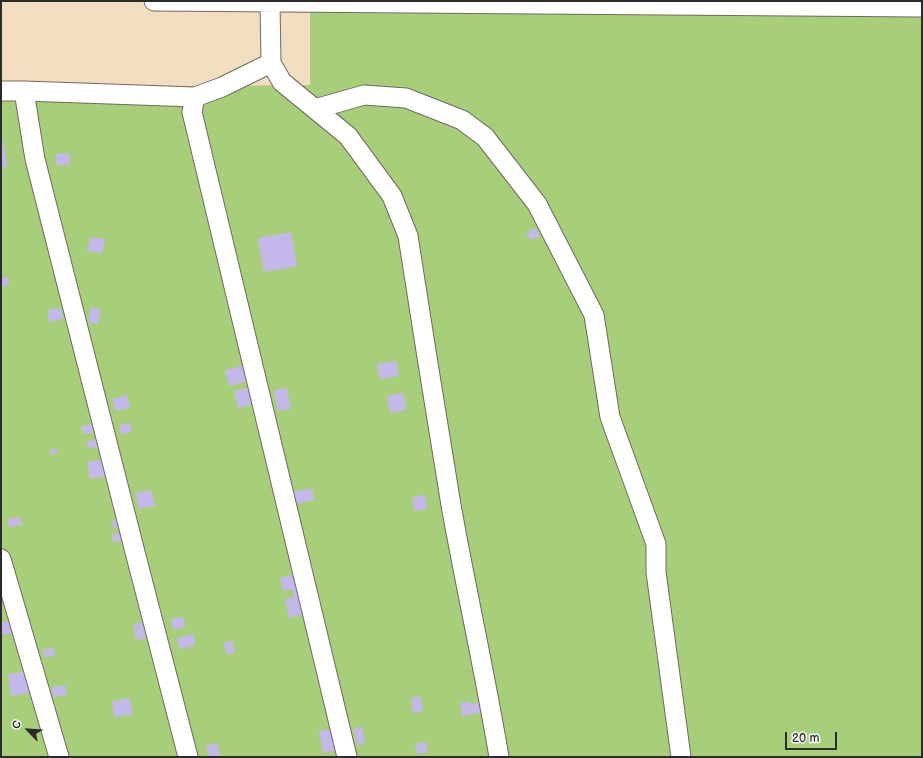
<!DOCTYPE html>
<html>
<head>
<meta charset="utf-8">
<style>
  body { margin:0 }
  #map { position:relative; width:923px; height:758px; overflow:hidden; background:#f2ddc0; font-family:"Balsamiq Sans",sans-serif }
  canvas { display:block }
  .frame { position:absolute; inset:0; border:2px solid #2b2b2b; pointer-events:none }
  .north { position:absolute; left:8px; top:710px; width:40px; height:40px; -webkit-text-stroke:3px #f6f6f2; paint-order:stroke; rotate:295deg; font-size:11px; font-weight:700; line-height:16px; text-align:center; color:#2b2b2b }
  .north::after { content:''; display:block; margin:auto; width:14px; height:18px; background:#2b2b2b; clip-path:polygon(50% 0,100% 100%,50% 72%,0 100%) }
  .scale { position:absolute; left:785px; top:732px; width:52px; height:18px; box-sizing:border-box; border:2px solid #2b2b2b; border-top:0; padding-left:5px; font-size:12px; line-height:14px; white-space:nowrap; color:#2b2b2b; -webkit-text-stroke:3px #f6f6f2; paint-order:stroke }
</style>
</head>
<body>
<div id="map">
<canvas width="923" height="758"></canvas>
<div class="frame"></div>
<div class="north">С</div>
<div class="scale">20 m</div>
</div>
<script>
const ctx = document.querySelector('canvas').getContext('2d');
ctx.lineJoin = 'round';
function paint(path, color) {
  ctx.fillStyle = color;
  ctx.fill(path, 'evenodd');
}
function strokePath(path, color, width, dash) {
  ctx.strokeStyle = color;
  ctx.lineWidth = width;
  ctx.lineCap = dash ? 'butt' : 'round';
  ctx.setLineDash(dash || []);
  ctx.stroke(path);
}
paint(new Path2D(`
  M 310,2 L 922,7 L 922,757 L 1,757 L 1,84 L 112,87 L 310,85 Z`), '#a7cf7a');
paint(new Path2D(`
  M 1,140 L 3,140 L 7,166 L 1,168 Z
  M 56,153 L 70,154 L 69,165 L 56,165 Z
  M 536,228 L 540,236 L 530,240 L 526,232 Z
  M 291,232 L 297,266 L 264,272 L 258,238 Z
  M 90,237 L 105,239 L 102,253 L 87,251 Z
  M 8,277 L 9,285 L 1,286 L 1,278 Z
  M 91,307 L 101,310 L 98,324 L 88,322 Z
  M 61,308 L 63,319 L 49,322 L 47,310 Z
  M 396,361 L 399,376 L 380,379 L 377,364 Z
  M 242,366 L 246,382 L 229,386 L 225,370 Z
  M 248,388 L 252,404 L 238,408 L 234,391 Z
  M 287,388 L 291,409 L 278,411 L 274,390 Z
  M 403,393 L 406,410 L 390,413 L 387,396 Z
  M 127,395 L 130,408 L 115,411 L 112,399 Z
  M 130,423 L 132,432 L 121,434 L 119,425 Z
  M 92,424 L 93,433 L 83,434 L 81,426 Z
  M 96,440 L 97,447 L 88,449 L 87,441 Z
  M 56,448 L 57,454 L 51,455 L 50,450 Z
  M 105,459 L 108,476 L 90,479 L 87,462 Z
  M 312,488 L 314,500 L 296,504 L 294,492 Z
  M 151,490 L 155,506 L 139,509 L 135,493 Z
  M 425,495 L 427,509 L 414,511 L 412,497 Z
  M 20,517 L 22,525 L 9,527 L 8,519 Z
  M 120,519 L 122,526 L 113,528 L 111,521 Z
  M 121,532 L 122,541 L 113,542 L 112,534 Z
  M 298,573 L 307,614 L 289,618 L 285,599 L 294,597 L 292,589 L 283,591 L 280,578 Z
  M 183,617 L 185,627 L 173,630 L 171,619 Z
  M 11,621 L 13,633 L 1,635 L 1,622 Z
  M 146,622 L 149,638 L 136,640 L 133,624 Z
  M 193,634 L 196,645 L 179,649 L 177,638 Z
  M 232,641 L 235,653 L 226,654 L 224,642 Z
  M 53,648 L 55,656 L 44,657 L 43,649 Z
  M 29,671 L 32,692 L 11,696 L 8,674 Z
  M 65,685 L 67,695 L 53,697 L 52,687 Z
  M 420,696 L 423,711 L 413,713 L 411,698 Z
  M 130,698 L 133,714 L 114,717 L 112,701 Z
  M 470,701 L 470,704 L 482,702 L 483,712 L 462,716 L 460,703 Z
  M 362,727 L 365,744 L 357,745 L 354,728 Z
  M 335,729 L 339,750 L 323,753 L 319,731 Z
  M 426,742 L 428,752 L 417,754 L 415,744 Z
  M 217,743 L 220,756 L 209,757 L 206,745 Z`), '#c4b7ea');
const minor = new Path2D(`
  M 154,1 L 922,7
  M 270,2 L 271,63 L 282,82 L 315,109 L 364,95 L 406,98 L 462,120 L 485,137 L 537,204 L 594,315 L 610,417 L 656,544 L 656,572 L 681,757
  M 1,91 L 24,91 L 195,97 L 222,87 L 271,63
  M 24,91 L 35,159 L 135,552 L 188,757
  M 195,97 L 192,112 L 347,757
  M 315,109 L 348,136 L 392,196 L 408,236 C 422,326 436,415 451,505 C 466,589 485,673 499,757
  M 1,559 L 59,757`);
strokePath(minor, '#71695f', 21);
strokePath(minor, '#fff', 19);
</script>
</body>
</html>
